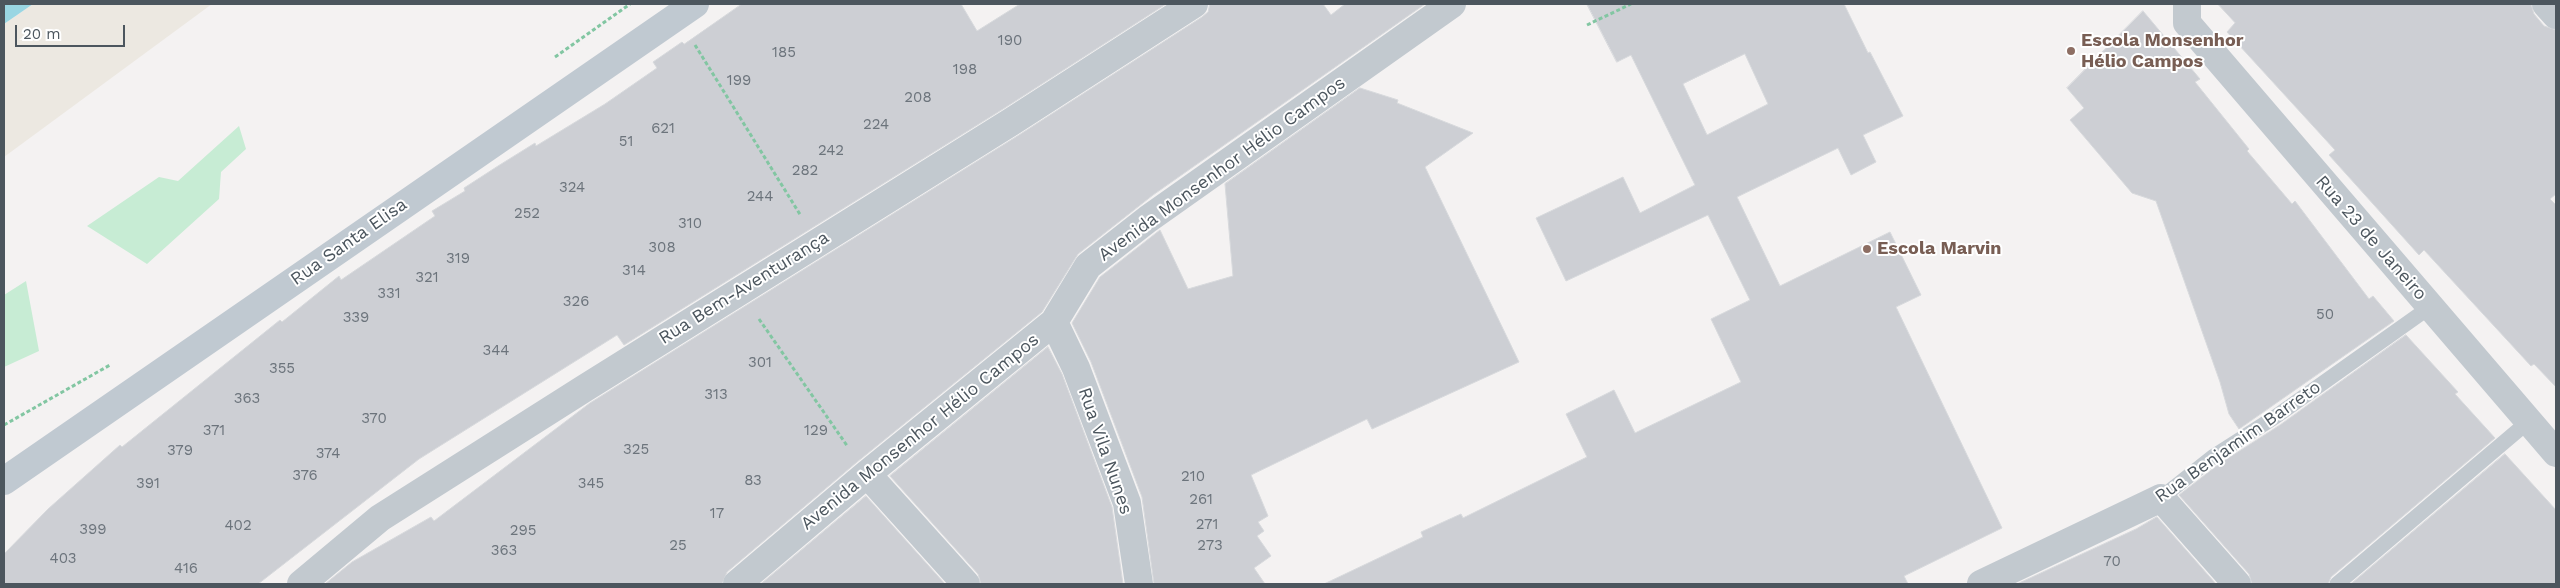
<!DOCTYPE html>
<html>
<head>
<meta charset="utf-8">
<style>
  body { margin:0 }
  #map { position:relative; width:2560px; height:588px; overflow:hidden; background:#f4f2f2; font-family:"Work Sans",sans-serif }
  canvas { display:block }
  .frame { position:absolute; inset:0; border:5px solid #4c565e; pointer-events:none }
  .scale { position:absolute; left:15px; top:25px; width:110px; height:22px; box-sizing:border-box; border:2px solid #4c565e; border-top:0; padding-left:6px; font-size:15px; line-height:18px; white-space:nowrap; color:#4c565e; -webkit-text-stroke:4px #fff; paint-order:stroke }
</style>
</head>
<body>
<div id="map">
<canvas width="2560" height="588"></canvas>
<div class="frame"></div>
<div class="scale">20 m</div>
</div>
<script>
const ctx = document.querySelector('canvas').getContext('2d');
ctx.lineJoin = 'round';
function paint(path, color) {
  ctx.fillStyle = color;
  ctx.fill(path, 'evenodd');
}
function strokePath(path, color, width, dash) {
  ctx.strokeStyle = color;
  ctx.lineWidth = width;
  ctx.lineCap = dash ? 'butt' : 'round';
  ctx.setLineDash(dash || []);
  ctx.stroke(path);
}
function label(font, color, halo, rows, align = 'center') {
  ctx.font = font + ' "Work Sans",sans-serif';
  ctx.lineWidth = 4;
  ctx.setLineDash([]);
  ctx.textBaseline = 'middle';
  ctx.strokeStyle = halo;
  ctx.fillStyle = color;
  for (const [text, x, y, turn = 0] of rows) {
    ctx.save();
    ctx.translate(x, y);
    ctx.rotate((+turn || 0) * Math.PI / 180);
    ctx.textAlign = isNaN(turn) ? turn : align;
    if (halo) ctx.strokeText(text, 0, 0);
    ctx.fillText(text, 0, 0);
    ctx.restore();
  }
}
paint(new Path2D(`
  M 239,126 L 246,149 L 221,172 L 219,199 L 147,264 L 87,226 L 159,177 L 178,181 Z
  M 26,281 L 39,351 L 4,367 L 4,295 Z`), '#c7ecd4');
paint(new Path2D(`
  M 33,4 L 212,4 L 4,157 L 4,24 Z`), '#ece8e1');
paint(new Path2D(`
  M 4,4 L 33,4 L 4,24 Z`), '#99d6e3');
const building = new Path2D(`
  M 742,4 L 961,4 L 977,31 L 1020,4 L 1166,4 L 1003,109 L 624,345 L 617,335 L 419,459 L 258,584 L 4,584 L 4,554 L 48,509 L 120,445 L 122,447 L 280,320 L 282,322 L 339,276 L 341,280 L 435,216 L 432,211 L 465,191 L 464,188 L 498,166 L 535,143 L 536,146 L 605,104 L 657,68 L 653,62 L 682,42 L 684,44 Z
  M 1210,4 L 1323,4 L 1331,15 L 1345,4 L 1425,4 L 1153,195 L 1078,254 L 1042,312 L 857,462 L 727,572 L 722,584 L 325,584 L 352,562 L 431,517 L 434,521 L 590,403 L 1019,135 L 1202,17 L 1208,12 Z
  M 1587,4 L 1844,4 L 1868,53 L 1870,52 L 1903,116 L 1863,135 L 1876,162 L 1851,175 L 1838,148 L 1737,197 L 1780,286 L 1890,232 L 1921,295 L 1896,307 L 2002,528 L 1904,576 L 1908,584 L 1324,584 L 1423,537 L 1421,532 L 1461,514 L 1463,518 L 1587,457 L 1566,414 L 1614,390 L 1635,433 L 1741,382 L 1711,319 L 1750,300 L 1708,215 L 1566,281 L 1536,218 L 1623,177 L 1640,213 L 1695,185 L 1631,55 L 1617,62 ZM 1745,54 L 1768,104 L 1707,135 L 1683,84 Z
  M 2218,4 L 2531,4 L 2534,14 L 2544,26 L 2556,30 L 2556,194 L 2550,199 L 2556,205 L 2556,387 L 2534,364 L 2531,366 L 2424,250 L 2419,255 L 2329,155 L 2335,150 L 2227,32 L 2235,23 Z
  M 2143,11 L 2200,79 L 2195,82 L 2249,149 L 2247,151 L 2292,204 L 2295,201 L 2369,299 L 2373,296 L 2394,321 L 2239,429 L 2229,414 L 2220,382 L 2156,201 L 2132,193 L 2070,120 L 2084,108 L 2067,88 Z
  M 1360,88 L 1398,100 L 1397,103 L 1473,133 L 1425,167 L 1519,362 L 1372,429 L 1367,419 L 1251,475 L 1268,516 L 1258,522 L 1264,531 L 1257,536 L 1271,556 L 1254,568 L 1265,584 L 1154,584 L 1142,497 L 1091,362 L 1072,323 L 1100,277 L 1160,230 L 1188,289 L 1233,276 L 1225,184 Z
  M 2406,335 L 2458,392 L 2455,394 L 2495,438 L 2331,577 L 2328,584 L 2252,584 L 2249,574 L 2179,495 L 2219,464 L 2280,425 Z
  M 1048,347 L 1062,374 L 1112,507 L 1123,584 L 981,584 L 978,574 L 890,476 Z
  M 2505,454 L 2556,510 L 2556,584 L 2351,584 Z
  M 866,496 L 945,584 L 761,584 Z
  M 2157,517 L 2216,584 L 2017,584 L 2136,529 Z`);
paint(building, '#cdcfd4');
strokePath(building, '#d7d9dc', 1);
strokePath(new Path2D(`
  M 1587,25 L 1631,4
  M 695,45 L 801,216
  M 555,57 L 630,4
  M 759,319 L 848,447
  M 4,425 L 110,365`), '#82c6a2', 3, [4, 2.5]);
strokePath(new Path2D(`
  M 2161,498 L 2214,456 L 2275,417 L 2430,307
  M 2337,584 L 2529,421`), '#c2c9cf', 15);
strokePath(new Path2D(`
  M 2187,4 L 2187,23 L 2556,453
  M 2546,4 L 2556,15
  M 1054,322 L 1076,368 L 1127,503 L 1139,584
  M 867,474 L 966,584
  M 301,584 L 380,518 L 585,388 L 1011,122 L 1194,4
  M 737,584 L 867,474 L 1054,322 L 1088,266 L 1148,219 L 1452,4
  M 1981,584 L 2161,498 L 2237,584`), '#c2c9cf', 28);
strokePath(new Path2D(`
  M 4,481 L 695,4`), '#c0c9d1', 28);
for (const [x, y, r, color] of [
  [2071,51,5,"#8d6e63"],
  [1867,249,5,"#8d6e63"]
]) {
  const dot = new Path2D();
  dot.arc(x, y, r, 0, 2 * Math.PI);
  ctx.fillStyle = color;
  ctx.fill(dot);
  strokePath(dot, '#fff', 2);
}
label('15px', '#6c747c', null, [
  ["190",1010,41],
  ["185",784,53],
  ["198",965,70],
  ["199",739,81],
  ["208",918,98],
  ["224",876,125],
  ["621",663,129],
  ["51",626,142],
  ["242",831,151],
  ["282",805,171],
  ["324",572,188],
  ["244",760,197],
  ["252",527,214],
  ["310",690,224],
  ["308",662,248],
  ["319",458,259],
  ["314",634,271],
  ["321",427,278],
  ["331",389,294],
  ["326",576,302],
  ["50",2325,315],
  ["339",356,318],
  ["344",496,351],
  ["301",760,363],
  ["355",282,369],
  ["313",716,395],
  ["363",247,399],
  ["370",374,419],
  ["371",214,431],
  ["129",816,431],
  ["325",636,450],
  ["379",180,451],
  ["374",328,454],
  ["376",305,476],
  ["210",1193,477],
  ["83",753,481],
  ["391",148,484],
  ["345",591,484],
  ["261",1201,500],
  ["17",717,514],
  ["271",1207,525],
  ["402",238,526],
  ["399",93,530],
  ["295",523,531],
  ["25",678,546],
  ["273",1210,546],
  ["363",504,551],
  ["403",63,559],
  ["70",2112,562],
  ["416",186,569]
]);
label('bold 18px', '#785e54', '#fff', [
  ["Escola Monsenhor",2081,41],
  ["Hélio Campos",2081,62],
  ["Escola Marvin",1877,249]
], 'left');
label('18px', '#4c565e', '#fff', [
  ["Avenida Monsenhor Hélio Campos",1222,169,-36],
  ["Rua 23 de Janeiro",2371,238,49],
  ["Rua Santa Elisa",349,242,-35],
  ["Rua Bem-Aventurança",744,288,-32],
  ["Avenida Monsenhor Hélio Campos",920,432,-39],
  ["Rua Benjamim Barreto",2238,442,-35],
  ["Rua Vila Nunes",1105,451,71]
]);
</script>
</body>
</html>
